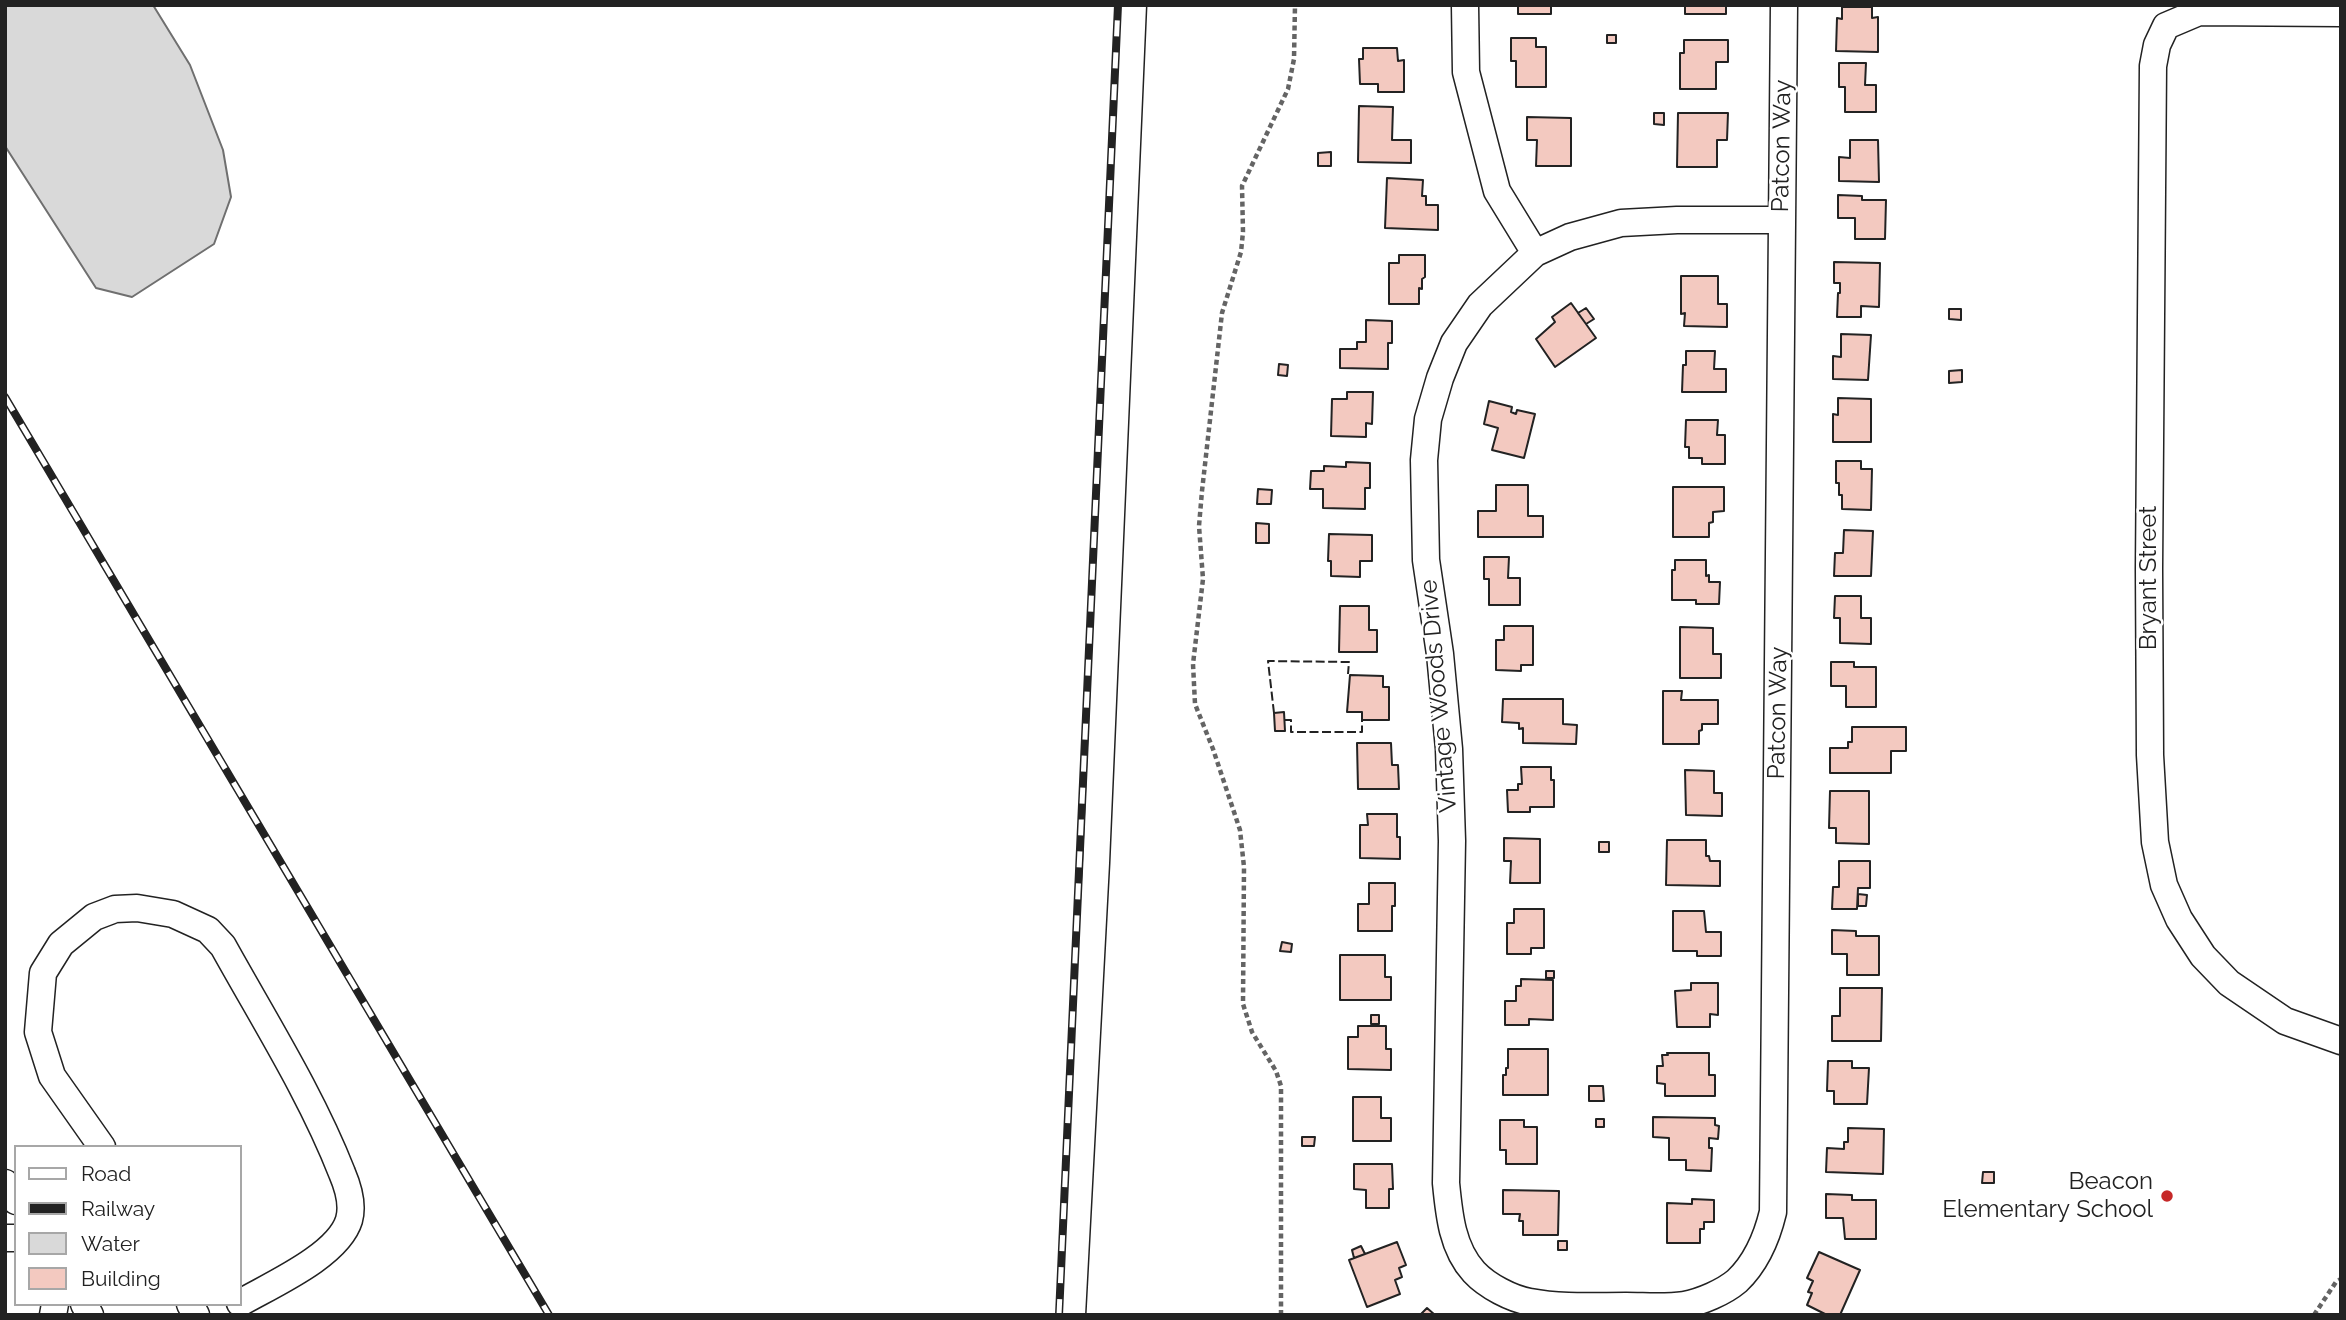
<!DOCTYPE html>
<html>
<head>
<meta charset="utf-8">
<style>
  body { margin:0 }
  #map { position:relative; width:2346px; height:1320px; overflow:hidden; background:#fff; font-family:Raleway,sans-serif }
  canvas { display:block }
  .frame { position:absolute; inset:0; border:7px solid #222; pointer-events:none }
  .legend { position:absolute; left:14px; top:1145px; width:228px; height:161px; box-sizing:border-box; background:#fff; border:2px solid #a7a7a7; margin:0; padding:9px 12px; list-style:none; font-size:21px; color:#222 }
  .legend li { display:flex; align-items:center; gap:14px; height:35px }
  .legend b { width:35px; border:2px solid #a7a7a7 }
</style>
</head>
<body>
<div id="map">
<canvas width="2346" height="1320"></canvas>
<div class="frame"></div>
<ul class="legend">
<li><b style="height:9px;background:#fff"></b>Road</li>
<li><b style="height:9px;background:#222"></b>Railway</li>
<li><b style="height:19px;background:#d9d9d9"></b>Water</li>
<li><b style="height:19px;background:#f3c9c0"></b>Building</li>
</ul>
</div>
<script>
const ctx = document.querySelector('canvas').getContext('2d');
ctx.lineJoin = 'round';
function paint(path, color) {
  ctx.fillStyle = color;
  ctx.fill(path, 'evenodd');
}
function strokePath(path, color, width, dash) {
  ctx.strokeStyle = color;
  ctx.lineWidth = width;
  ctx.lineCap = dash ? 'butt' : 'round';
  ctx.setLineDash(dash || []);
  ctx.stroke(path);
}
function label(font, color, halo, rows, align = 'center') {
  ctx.font = font + ' Raleway,sans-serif';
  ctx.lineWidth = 5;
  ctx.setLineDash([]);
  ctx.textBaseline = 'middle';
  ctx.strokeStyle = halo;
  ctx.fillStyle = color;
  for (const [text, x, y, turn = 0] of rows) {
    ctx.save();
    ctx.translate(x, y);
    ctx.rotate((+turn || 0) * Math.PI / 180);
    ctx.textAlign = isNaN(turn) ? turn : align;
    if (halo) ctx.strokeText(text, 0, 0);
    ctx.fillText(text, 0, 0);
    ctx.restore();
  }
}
const water = new Path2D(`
  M 5,5 L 153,5 L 190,65 L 223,150 L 231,197 L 214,244 L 132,297 L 96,288 L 5,146 Z`);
paint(water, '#d9d9d9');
strokePath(water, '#6f6f6f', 2);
const building = new Path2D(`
  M 1518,5 L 1551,5 L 1551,14 L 1518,14 Z
  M 1685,5 L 1726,5 L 1726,14 L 1685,14 Z
  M 1842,7 L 1872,7 L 1872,18 L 1878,17 L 1878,52 L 1836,51 L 1837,18 L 1842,19 Z
  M 1607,35 L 1616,35 L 1616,43 L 1607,43 Z
  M 1511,38 L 1536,38 L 1536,47 L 1546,47 L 1546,87 L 1516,87 L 1516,61 L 1511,61 Z
  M 1684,40 L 1728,40 L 1728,62 L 1716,62 L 1716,89 L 1680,89 L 1680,53 L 1684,53 Z
  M 1363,48 L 1397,48 L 1398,61 L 1404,60 L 1404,92 L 1378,92 L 1378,84 L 1360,84 L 1359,59 L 1363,59 Z
  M 1839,63 L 1866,63 L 1865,85 L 1876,85 L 1876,112 L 1845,112 L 1845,87 L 1839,87 Z
  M 1359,106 L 1393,107 L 1392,140 L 1411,140 L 1411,163 L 1358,162 Z
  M 1654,113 L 1664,113 L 1664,125 L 1654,124 Z
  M 1678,113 L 1728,113 L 1727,140 L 1717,140 L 1717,167 L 1677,167 Z
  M 1527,117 L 1571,118 L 1571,166 L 1536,166 L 1537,140 L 1527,140 Z
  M 1850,140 L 1878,140 L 1879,182 L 1839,181 L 1839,157 L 1850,158 Z
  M 1331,152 L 1331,166 L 1318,166 L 1318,153 Z
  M 1387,178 L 1423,180 L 1422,196 L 1426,196 L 1426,205 L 1438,205 L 1438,230 L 1385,228 Z
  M 1838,195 L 1862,196 L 1862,200 L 1886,200 L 1885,239 L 1855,239 L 1855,218 L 1838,218 Z
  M 1399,255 L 1425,255 L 1425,277 L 1422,279 L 1422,289 L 1419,288 L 1419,304 L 1389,304 L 1389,263 L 1399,263 Z
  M 1834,262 L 1880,263 L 1879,307 L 1861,306 L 1861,317 L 1837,317 L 1838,293 L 1840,293 L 1840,283 L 1834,283 Z
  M 1681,276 L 1718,276 L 1718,304 L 1727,304 L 1727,327 L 1684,326 L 1685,313 L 1681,314 Z
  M 1571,303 L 1596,338 L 1555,367 L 1536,339 L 1555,322 L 1552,317 Z
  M 1586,308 L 1594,319 L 1586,324 L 1578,313 Z
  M 1949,309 L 1961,309 L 1961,320 L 1949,319 Z
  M 1366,320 L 1392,321 L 1392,343 L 1388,343 L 1388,369 L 1340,368 L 1340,349 L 1357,349 L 1357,342 L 1366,342 Z
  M 1841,334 L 1871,335 L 1868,380 L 1833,379 L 1833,356 L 1841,357 Z
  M 1686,351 L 1715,351 L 1714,369 L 1726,369 L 1726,392 L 1682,392 L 1683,365 L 1686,365 Z
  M 1279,364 L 1288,365 L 1287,376 L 1278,375 Z
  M 1962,370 L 1962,382 L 1949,383 L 1949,371 Z
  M 1347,392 L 1373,392 L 1372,424 L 1366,423 L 1366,437 L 1331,436 L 1332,399 L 1347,399 Z
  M 1838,398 L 1871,399 L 1871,442 L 1833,442 L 1833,414 L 1838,415 Z
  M 1489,401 L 1512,407 L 1511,412 L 1516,414 L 1517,410 L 1535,414 L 1524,458 L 1492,450 L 1498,428 L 1484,424 Z
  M 1686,420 L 1718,420 L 1717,435 L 1725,435 L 1725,464 L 1702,464 L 1702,458 L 1689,458 L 1689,447 L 1685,447 Z
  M 1836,461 L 1861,461 L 1861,469 L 1872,469 L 1871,510 L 1842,509 L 1842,495 L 1839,495 L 1839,483 L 1836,483 Z
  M 1346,462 L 1370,463 L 1370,488 L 1365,488 L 1365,509 L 1323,508 L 1323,489 L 1310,489 L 1311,471 L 1324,471 L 1324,466 L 1346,467 Z
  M 1496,485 L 1528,485 L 1528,516 L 1543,516 L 1543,537 L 1478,537 L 1478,511 L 1496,511 Z
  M 1673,487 L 1724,487 L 1724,511 L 1713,512 L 1713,522 L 1709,523 L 1709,537 L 1673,537 Z
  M 1258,489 L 1272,490 L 1271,504 L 1257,504 Z
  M 1256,523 L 1269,524 L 1269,543 L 1256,543 Z
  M 1844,530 L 1873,531 L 1871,576 L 1834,576 L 1835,553 L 1843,553 Z
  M 1329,534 L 1372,535 L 1372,561 L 1360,561 L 1360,577 L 1331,576 L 1331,561 L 1328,561 Z
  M 1484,557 L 1509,557 L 1508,578 L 1520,578 L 1520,605 L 1489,605 L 1489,579 L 1484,579 Z
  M 1675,560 L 1706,560 L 1706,576 L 1709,575 L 1709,582 L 1720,582 L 1719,604 L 1696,604 L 1696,600 L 1672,600 L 1672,570 L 1675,570 Z
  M 1835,596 L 1861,596 L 1861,618 L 1871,618 L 1871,644 L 1840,643 L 1840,618 L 1834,618 Z
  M 1340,606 L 1369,606 L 1369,630 L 1377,630 L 1377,652 L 1339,652 Z
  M 1504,626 L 1533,626 L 1533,665 L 1521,665 L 1521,671 L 1496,670 L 1496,640 L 1504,640 Z
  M 1680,627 L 1713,628 L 1713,654 L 1721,654 L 1721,678 L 1680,678 Z
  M 1831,662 L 1854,662 L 1854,667 L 1876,667 L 1876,707 L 1846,707 L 1846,686 L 1831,686 Z
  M 1350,675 L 1383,676 L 1383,687 L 1389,687 L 1389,720 L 1362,720 L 1362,712 L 1347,712 Z
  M 1663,691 L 1682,691 L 1681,700 L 1718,700 L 1718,724 L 1702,724 L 1702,730 L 1699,731 L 1699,744 L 1663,744 Z
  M 1503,699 L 1563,699 L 1563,724 L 1577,725 L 1576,744 L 1523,743 L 1523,728 L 1519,729 L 1519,723 L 1502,722 Z
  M 1284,712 L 1285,731 L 1275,731 L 1274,713 Z
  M 1852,727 L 1906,727 L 1906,751 L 1891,751 L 1891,773 L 1830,773 L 1830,748 L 1848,748 L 1848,742 L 1852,742 Z
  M 1357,743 L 1391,743 L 1392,765 L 1398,765 L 1399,789 L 1358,789 Z
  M 1521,767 L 1551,767 L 1551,780 L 1554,780 L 1554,807 L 1530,807 L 1530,812 L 1508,812 L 1507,790 L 1518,790 L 1518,784 L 1522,784 Z
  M 1685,770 L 1714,771 L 1714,793 L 1722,793 L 1722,816 L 1686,815 Z
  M 1830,791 L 1869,791 L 1869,844 L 1836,843 L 1836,828 L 1829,828 Z
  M 1367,814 L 1397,814 L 1397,837 L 1400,837 L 1400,859 L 1360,858 L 1360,825 L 1368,825 Z
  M 1504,838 L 1540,839 L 1540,883 L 1510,883 L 1511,861 L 1504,861 Z
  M 1667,840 L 1706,840 L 1706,856 L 1709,856 L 1710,861 L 1720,861 L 1720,886 L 1666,885 Z
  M 1599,842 L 1609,842 L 1609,852 L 1599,852 Z
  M 1839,861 L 1870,861 L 1870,888 L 1858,888 L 1857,909 L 1832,909 L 1833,887 L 1839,887 Z
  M 1369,883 L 1395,883 L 1395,906 L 1392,906 L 1392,931 L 1358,931 L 1358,904 L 1369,904 Z
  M 1858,894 L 1867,895 L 1866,906 L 1858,906 Z
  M 1514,909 L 1544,909 L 1544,948 L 1531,948 L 1531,954 L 1507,954 L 1507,923 L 1514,923 Z
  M 1673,911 L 1704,911 L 1706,932 L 1721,932 L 1721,956 L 1697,956 L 1697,951 L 1673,951 Z
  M 1832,930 L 1856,931 L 1856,936 L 1879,936 L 1879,975 L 1847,975 L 1847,954 L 1832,954 Z
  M 1282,942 L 1292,944 L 1291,952 L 1280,951 Z
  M 1340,955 L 1385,955 L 1385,977 L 1391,977 L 1391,1000 L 1340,1000 Z
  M 1546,971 L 1554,971 L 1554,978 L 1546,978 Z
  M 1521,979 L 1553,980 L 1553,1020 L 1529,1019 L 1529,1025 L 1505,1025 L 1505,1001 L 1516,1001 L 1516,986 L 1521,986 Z
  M 1691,983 L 1718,983 L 1718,1015 L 1710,1014 L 1710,1027 L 1677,1027 L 1675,991 L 1691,990 Z
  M 1840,988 L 1882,988 L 1881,1041 L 1832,1041 L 1832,1016 L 1840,1016 Z
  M 1371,1015 L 1379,1015 L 1379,1024 L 1371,1024 Z
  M 1358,1026 L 1386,1026 L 1386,1049 L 1391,1049 L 1391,1070 L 1348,1069 L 1348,1037 L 1358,1037 Z
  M 1508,1049 L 1548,1049 L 1548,1095 L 1503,1095 L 1503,1075 L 1506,1075 L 1506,1068 L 1508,1068 Z
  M 1667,1053 L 1709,1053 L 1709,1075 L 1715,1075 L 1715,1096 L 1665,1096 L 1665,1084 L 1657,1083 L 1657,1066 L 1663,1066 L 1662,1055 L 1668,1055 Z
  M 1828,1061 L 1852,1061 L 1852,1068 L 1869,1068 L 1867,1104 L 1834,1104 L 1834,1091 L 1827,1091 Z
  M 1589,1086 L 1603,1086 L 1604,1101 L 1589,1101 Z
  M 1353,1097 L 1381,1097 L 1381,1118 L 1391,1118 L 1391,1141 L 1353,1141 Z
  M 1653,1117 L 1715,1118 L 1715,1125 L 1719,1126 L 1718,1139 L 1709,1138 L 1709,1148 L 1712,1148 L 1711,1171 L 1686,1170 L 1686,1160 L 1669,1160 L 1669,1138 L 1653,1137 Z
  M 1596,1119 L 1604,1119 L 1604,1127 L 1596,1127 Z
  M 1500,1120 L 1524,1120 L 1524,1127 L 1537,1127 L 1537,1164 L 1506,1164 L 1506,1150 L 1500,1150 Z
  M 1848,1128 L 1884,1129 L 1883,1174 L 1826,1172 L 1827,1148 L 1844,1149 L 1844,1142 L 1848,1142 Z
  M 1302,1137 L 1315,1137 L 1314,1146 L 1302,1146 Z
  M 1354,1164 L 1392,1164 L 1393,1189 L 1389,1189 L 1389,1208 L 1366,1208 L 1366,1190 L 1354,1189 Z
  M 1983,1172 L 1994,1172 L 1994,1183 L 1982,1183 Z
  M 1503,1190 L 1559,1191 L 1558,1235 L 1523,1235 L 1523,1221 L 1519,1221 L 1520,1214 L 1503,1214 Z
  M 1826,1194 L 1852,1195 L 1852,1200 L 1876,1200 L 1876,1239 L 1845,1239 L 1843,1218 L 1826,1218 Z
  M 1692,1199 L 1714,1200 L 1714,1222 L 1704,1222 L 1704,1229 L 1700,1229 L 1700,1243 L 1667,1243 L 1667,1203 L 1692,1204 Z
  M 1558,1241 L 1567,1241 L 1567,1250 L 1558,1250 Z
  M 1397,1242 L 1406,1265 L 1399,1268 L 1402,1277 L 1395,1280 L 1400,1294 L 1367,1307 L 1349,1260 Z
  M 1361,1246 L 1365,1254 L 1354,1258 L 1352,1250 Z
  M 1819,1252 L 1860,1270 L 1840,1315 L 1827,1315 L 1807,1305 L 1812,1293 L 1808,1292 L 1813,1281 L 1807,1278 Z
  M 1427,1308 L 1435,1315 L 1420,1315 Z`);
paint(building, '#f3c9c0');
strokePath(building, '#222', 2);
const minor = new Path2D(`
  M 1465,5 L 1466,72 L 1497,191 L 1535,253
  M 2341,13 L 2199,12 L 2166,26 L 2157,45 L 2153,66 L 2149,569 L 2150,755 L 2155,842 L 2164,885 L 2179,919 L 2203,956 L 2229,983 L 2285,1021 L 2341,1041
  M 1781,220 L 1677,220 L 1621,223 L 1570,237 L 1535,253 L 1480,305 L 1454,343 L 1440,378 L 1428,419 L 1424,460 L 1426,560 L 1440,654 L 1449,749 L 1452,841 L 1446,1183 C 1449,1214 1452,1248 1474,1272 C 1487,1286 1512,1299 1530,1302 C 1561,1308 1594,1306 1626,1306 C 1645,1306 1665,1308 1684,1305 C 1701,1302 1724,1292 1737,1281 C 1757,1262 1767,1237 1773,1212 L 1784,5
  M 102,1147 L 52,1076 L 38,1032 L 43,973 L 61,944 L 94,917 L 115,909 L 137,908 L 173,914 L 208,930 L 223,946 C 264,1020 311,1094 342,1173 C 348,1187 353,1206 349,1220 C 338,1256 271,1285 240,1303
  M 5,1183 L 16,1201
  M 5,1238 L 16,1238
  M 84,1304 L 90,1315
  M 190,1304 L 196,1315
  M 53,1315 L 55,1304
  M 1072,1315 L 1096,863 L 1133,5`);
strokePath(minor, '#222', 29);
strokePath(new Path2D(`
  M 1281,1315 L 1281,1086 L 1276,1071 L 1252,1032 L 1243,1004 L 1244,867 L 1240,830 L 1213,749 L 1195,704 L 1193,664 L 1203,579 L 1199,526 L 1202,491 L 1222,313 L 1241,252 L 1243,232 L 1242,186 L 1288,89 L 1294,59 L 1295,5
  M 2314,1315 L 2336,1282 L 2341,1279`), '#646464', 4.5, [5, 3.5]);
strokePath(minor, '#fff', 26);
const rail = new Path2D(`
  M 5,397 L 549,1315
  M 1059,1315 L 1118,5`);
strokePath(rail, '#222', 8);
strokePath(rail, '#fff', 5, [16]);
strokePath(new Path2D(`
  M 1274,713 L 1268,661 L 1349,662 L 1348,674
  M 1284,720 L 1291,720 L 1291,732 L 1362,732 L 1362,720`), '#222', 2, [9, 3.5]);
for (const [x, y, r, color] of [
  [2167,1196,7,"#c62828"]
]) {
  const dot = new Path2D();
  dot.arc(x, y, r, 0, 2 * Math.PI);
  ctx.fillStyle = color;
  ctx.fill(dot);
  strokePath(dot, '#fff', 2.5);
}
label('24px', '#222', '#fff', [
  ["Patcon Way",1782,146,-89],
  ["Bryant Street",2149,578,-90],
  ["Vintage Woods Drive",1439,696,-95],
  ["Patcon Way",1778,713,-89]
]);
label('24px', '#222', '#fff', [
  ["Beacon",2153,1182],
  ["Elementary School",2153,1210]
], 'right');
</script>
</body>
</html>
